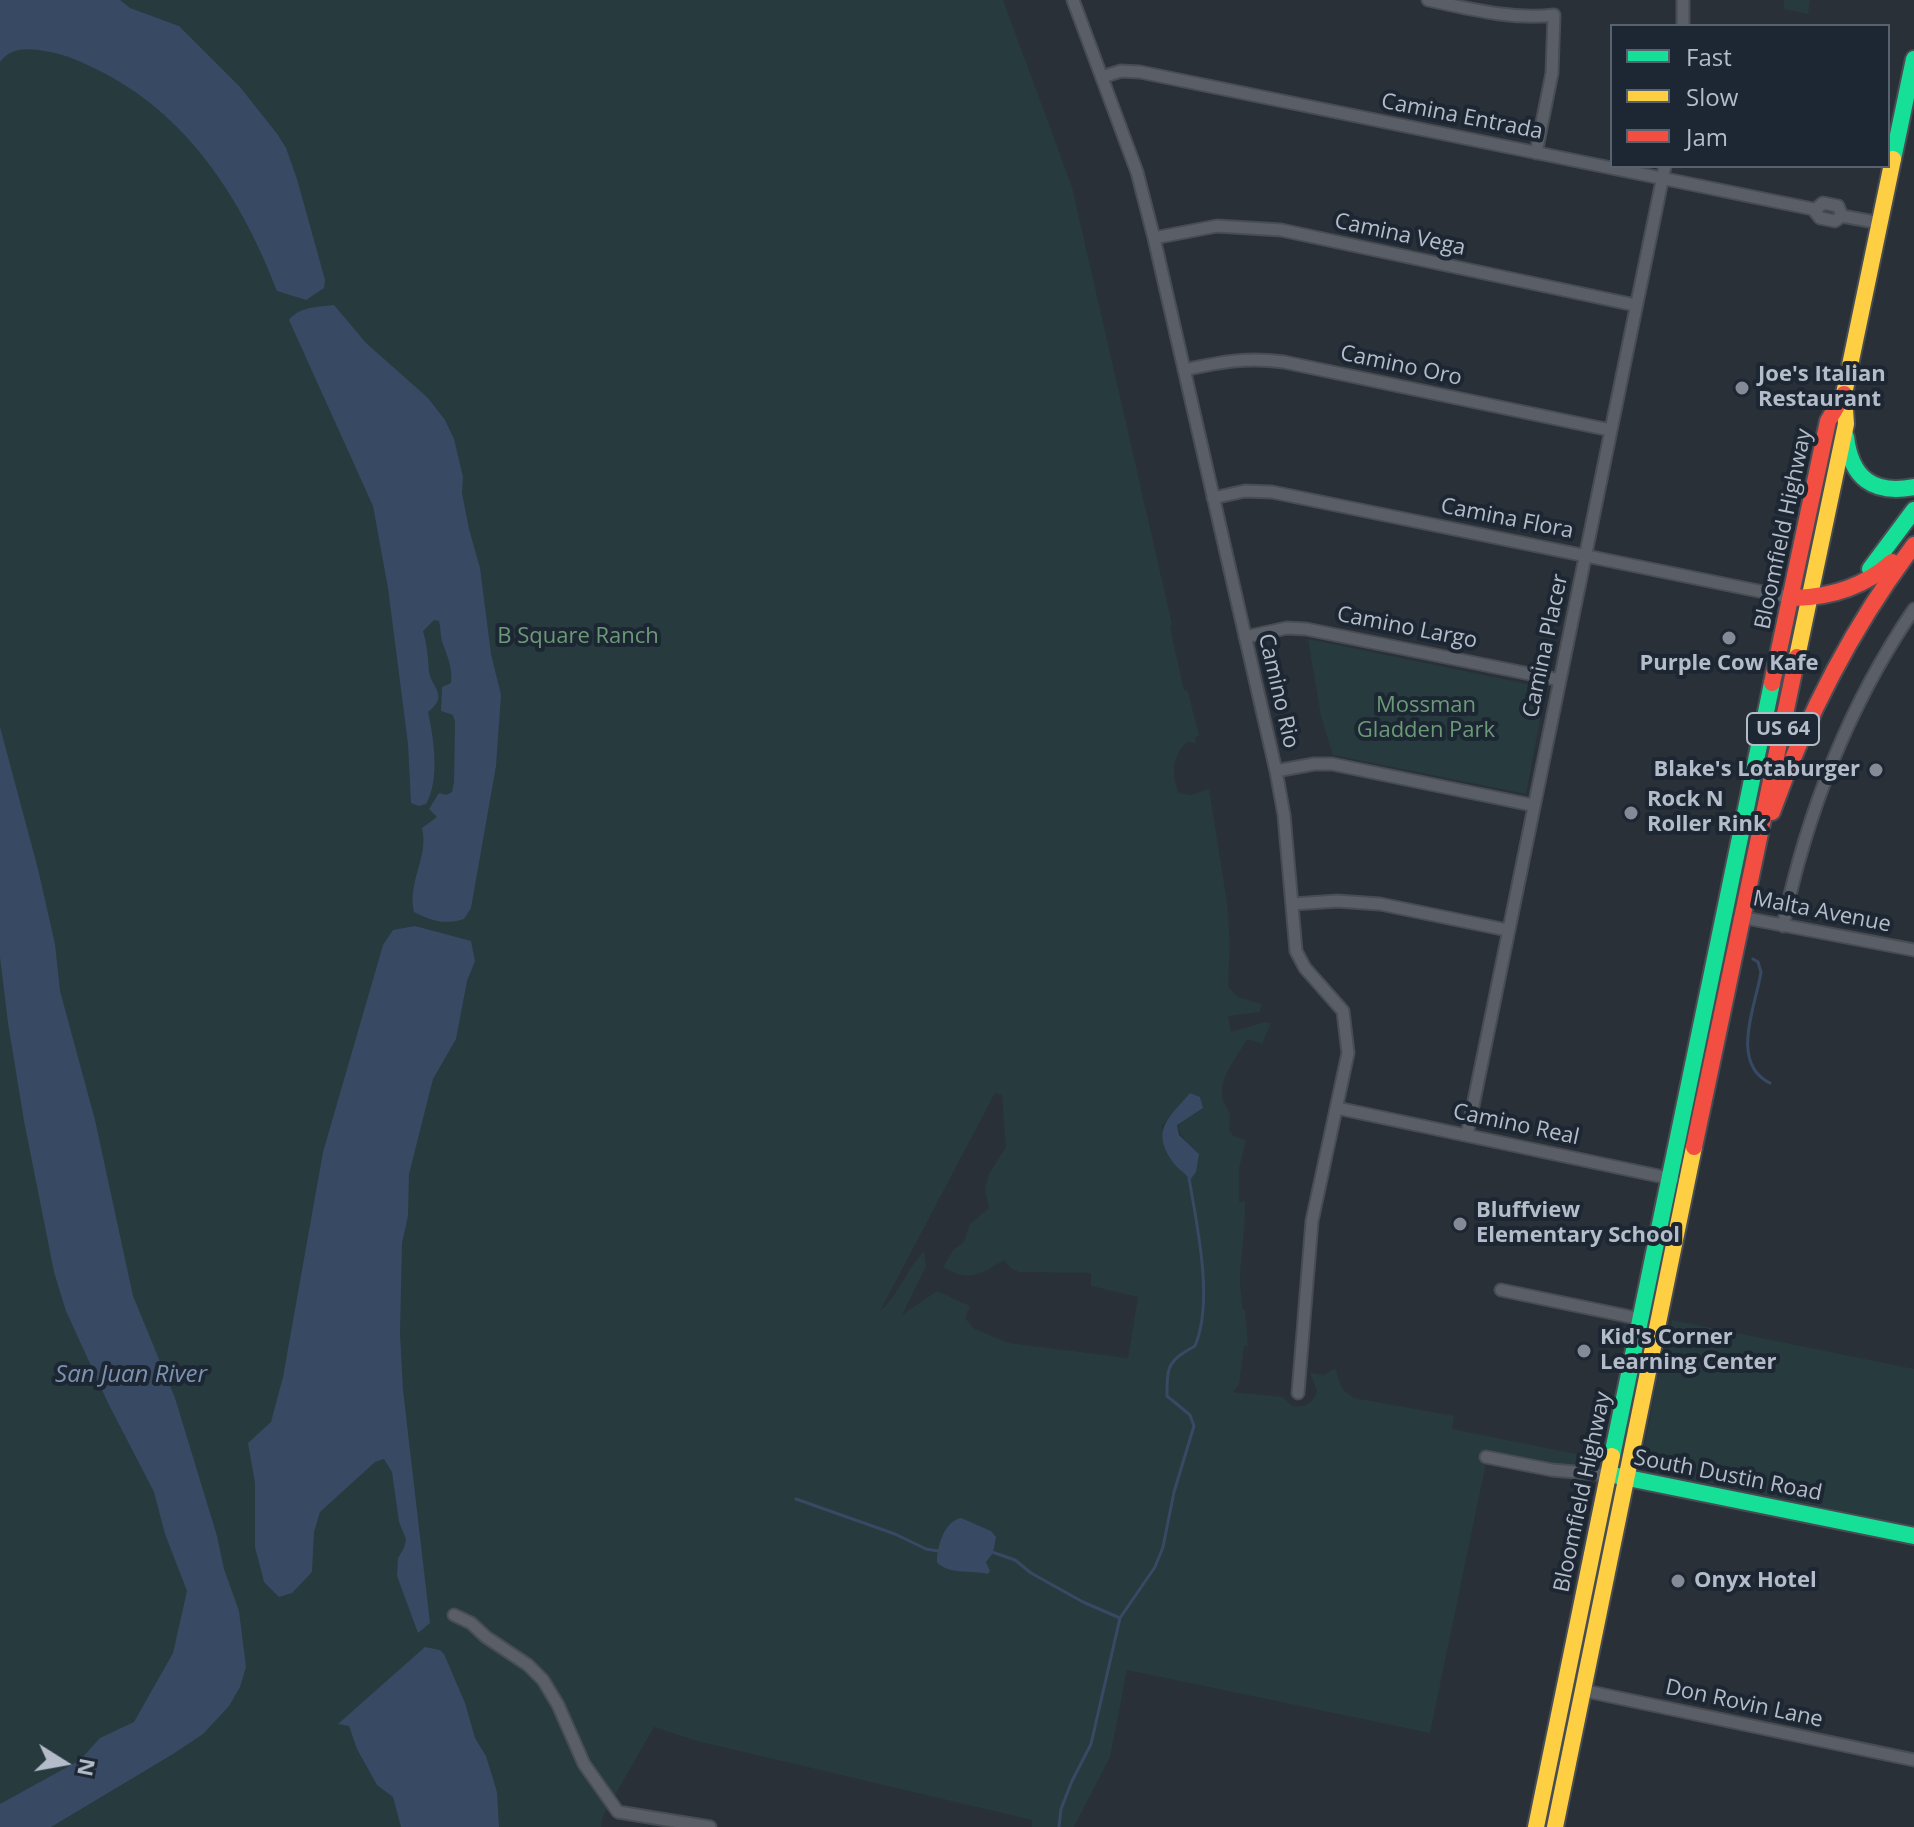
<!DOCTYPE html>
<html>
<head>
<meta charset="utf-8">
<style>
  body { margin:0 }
  #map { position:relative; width:1914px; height:1827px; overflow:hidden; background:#2a3038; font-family:"Open Sans",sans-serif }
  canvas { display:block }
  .legend { position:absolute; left:1610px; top:24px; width:280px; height:144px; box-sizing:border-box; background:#1d2633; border:2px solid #59626f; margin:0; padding:10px 14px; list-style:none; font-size:24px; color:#b4bcc9 }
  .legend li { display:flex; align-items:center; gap:16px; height:40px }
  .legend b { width:40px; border:2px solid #59626f }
  .north { position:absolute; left:24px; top:1723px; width:80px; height:80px; -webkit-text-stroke:6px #1d2633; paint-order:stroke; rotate:101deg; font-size:22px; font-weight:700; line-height:32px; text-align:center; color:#b4bcc9 }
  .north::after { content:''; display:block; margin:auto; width:28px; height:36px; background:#b4bcc9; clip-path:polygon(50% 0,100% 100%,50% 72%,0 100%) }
</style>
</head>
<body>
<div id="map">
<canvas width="1914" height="1827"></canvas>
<ul class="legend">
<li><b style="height:10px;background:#16e098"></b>Fast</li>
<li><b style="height:10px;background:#ffcf43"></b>Slow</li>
<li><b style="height:10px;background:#f24e42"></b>Jam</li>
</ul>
<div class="north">N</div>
</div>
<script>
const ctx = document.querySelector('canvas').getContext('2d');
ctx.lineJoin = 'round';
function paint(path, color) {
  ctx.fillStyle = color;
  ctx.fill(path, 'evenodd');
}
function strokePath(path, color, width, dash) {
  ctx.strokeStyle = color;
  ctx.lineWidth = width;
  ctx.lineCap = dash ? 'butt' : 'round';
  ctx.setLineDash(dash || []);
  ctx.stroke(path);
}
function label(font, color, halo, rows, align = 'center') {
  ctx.font = font + ' "Open Sans",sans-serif';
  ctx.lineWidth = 8;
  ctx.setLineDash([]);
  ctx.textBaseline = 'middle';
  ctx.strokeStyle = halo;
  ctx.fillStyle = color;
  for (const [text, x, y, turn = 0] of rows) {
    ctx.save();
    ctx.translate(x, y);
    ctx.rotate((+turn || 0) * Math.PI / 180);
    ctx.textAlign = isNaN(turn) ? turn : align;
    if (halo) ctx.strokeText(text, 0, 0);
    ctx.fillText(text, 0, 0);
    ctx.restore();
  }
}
paint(new Path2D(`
  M 0,0 L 1003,0 L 1072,187 L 1172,624 L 1170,627 L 1184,690 L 1188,692 L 1199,735 L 1195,738 L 1196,743 L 1188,742 C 1172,753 1171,776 1179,793 L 1191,795 L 1209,789 L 1227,902 L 1230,944 L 1228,987 L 1238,997 L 1261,1004 L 1260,1012 L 1228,1016 L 1231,1032 L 1265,1022 L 1271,1023 L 1262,1044 L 1247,1039 C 1239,1054 1222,1074 1222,1092 C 1222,1109 1234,1106 1229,1129 L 1233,1136 L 1246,1140 L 1239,1169 L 1239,1202 L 1245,1202 C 1245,1228 1242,1251 1240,1276 C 1239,1287 1243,1297 1242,1309 L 1245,1310 L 1248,1346 L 1244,1346 L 1239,1385 L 1233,1392 L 1283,1397 L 1292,1406 C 1304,1408 1313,1404 1317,1391 L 1310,1373 L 1324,1375 L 1335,1368 L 1343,1390 L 1354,1398 L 1454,1416 L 1452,1429 L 1591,1457 L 1597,1454 L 1599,1465 L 1594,1468 L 1486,1463 L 1430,1733 L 1127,1670 L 1110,1757 L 1074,1827 L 1032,1827 L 1032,1820 L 697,1741 L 654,1727 L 603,1816 L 601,1827 L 0,1827 ZM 995,1093 L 1002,1095 L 1006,1147 L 989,1174 L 985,1189 L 989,1208 L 970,1224 L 964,1242 L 954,1249 L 943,1267 C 968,1283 981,1274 1004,1260 L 1010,1268 L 1019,1272 L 1091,1273 L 1091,1286 L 1138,1297 L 1128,1358 L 1008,1343 L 973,1328 L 965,1318 L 970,1306 L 937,1291 L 902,1315 L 926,1266 L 924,1251 C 908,1268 896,1298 880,1311 ZM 1190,1093 C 1176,1128 1170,1127 1199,1154 L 1189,1179 L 1161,1127 Z
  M 1784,0 L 1810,0 L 1808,14 L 1784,9 Z
  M 1308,639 L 1546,688 L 1526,794 L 1333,755 L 1321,716 Z
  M 1672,1320 L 1914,1369 L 1914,1526 L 1646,1470 L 1641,1464 L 1661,1361 Z`), '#273a3e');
paint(new Path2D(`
  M 0,0 L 120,0 L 130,8 L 179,26 L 240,87 L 278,135 L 286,148 L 297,179 L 325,280 L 324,288 L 306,300 L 277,291 C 242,199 187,113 96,69 C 81,62 67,55 50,52 C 31,49 13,45 0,62 Z
  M 334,305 L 366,343 L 428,398 L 445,420 L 454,439 L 463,477 L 462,493 L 469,529 L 480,568 L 491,654 L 501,695 L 496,766 L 471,908 L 464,919 C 445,925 431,921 414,912 C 407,882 429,857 422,828 L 437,817 L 429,809 L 439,793 L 446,795 L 452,792 L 454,782 L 455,722 L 453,715 L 441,711 L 442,687 L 451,683 C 453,667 447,656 442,641 C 440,634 441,628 439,621 L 434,620 L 423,631 C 427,644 428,657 429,671 C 431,688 450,695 428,712 C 434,739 440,780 426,804 L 419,806 L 411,803 L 408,744 L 388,588 L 373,506 L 289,320 C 300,306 318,307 334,305 Z
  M 0,727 L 38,869 L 55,944 L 60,991 L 95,1120 L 133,1296 L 175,1398 L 217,1536 L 224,1569 L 239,1611 L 246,1667 L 240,1687 L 229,1706 L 203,1734 L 173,1754 L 51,1827 L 0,1827 L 0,1804 L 80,1760 L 100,1738 L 134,1722 L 173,1653 L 187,1591 L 165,1534 L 154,1492 L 108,1403 L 66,1311 L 54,1272 L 24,1121 L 8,1023 L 0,957 Z
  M 415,926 L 471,941 L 475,961 L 467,981 L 456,1039 L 433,1079 L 409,1174 L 408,1216 L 402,1243 L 400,1334 L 403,1390 L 430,1623 L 418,1633 L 397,1576 L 398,1558 L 404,1548 L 406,1539 L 399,1522 L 392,1472 L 384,1459 L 375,1462 L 320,1512 L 314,1532 L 312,1572 L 292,1593 L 279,1597 L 264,1582 L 255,1547 L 255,1483 L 248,1443 L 271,1422 L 283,1377 L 323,1152 L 383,945 L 393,930 Z
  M 1190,1093 L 1200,1097 L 1203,1108 L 1177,1125 L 1179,1135 L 1199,1154 L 1196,1172 L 1190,1180 C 1185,1172 1177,1169 1172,1161 C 1150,1129 1170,1117 1190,1093 Z
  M 961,1518 L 991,1531 L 996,1537 L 993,1553 L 986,1562 L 990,1571 L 988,1574 C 971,1570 948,1575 937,1562 C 937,1547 944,1521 961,1518 Z
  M 425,1647 L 440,1650 L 444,1654 L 465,1703 L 475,1738 L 486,1756 L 497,1792 L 499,1827 L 401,1827 L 393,1797 L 377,1785 L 357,1749 L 349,1726 L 338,1724 Z`), '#384963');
strokePath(new Path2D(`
  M 1753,959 L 1758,962 L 1761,972 C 1756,1006 1729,1063 1770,1083
  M 796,1499 L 895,1534 L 926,1549 L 938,1551
  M 989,1551 L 1015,1560 L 1031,1573 L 1083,1602 L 1120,1618
  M 1059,1827 L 1061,1809 L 1072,1781 L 1091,1744 L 1120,1618 L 1155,1567 L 1163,1547 L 1174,1492 L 1194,1426 L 1190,1415 L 1167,1396 C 1167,1365 1168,1361 1195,1346 C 1214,1301 1197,1226 1189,1178`), '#384963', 3);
const street = new Path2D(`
  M 1073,0 L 1137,172 L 1154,238 L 1276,771 L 1284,815 L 1296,951 L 1305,968 L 1343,1011 L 1348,1053 L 1312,1221 L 1298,1393
  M 1428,0 C 1470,9 1512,20 1554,15 L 1552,73 L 1536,153
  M 1683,0 L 1683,26
  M 1102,77 L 1121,71 L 1140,72 L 1813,209 L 1820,218 L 1835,221 L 1842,216 L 1880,223
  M 1815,210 L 1823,203 L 1838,206 L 1842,216
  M 1154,238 L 1217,226 L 1281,230 L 1635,305
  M 1184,370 C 1220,362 1246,357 1284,362 L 1610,430
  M 1213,498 L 1245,491 L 1272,492 L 1793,598
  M 1245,637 L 1287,628 L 1306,629 L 1560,680
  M 1276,771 L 1314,764 L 1332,764 L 1532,805
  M 1293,904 L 1337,901 L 1380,904 L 1507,930
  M 1740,917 L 1914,950
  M 1783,926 C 1807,811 1848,706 1914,609
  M 1337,1108 L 1673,1179
  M 1467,1135 L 1665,166
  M 1501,1290 L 1641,1319
  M 1486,1457 L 1552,1470 L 1609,1475
  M 454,1615 L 471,1623 L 486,1637 L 528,1665 L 543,1680 L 558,1705 L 584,1764 L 618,1812 L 710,1827
  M 1581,1690 L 1914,1760`);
const fast = new Path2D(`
  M 1893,159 L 1914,59
  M 1846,437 C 1851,478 1873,495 1914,487
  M 1870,569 L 1914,510
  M 1612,1456 L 1772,683
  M 1618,1476 L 1914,1536`);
const slow = new Path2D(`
  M 1797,657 L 1846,424 L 1844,394 L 1893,159
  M 1536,1827 L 1612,1456
  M 1555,1827 L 1694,1147`);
const jam = new Path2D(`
  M 1795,598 C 1832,597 1864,587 1892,562
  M 1772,683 L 1828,421 L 1844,394
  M 1772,812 C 1807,715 1852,627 1914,545
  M 1694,1147 L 1797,657`);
strokePath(street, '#484c53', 15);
strokePath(fast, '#484c53', 20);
strokePath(slow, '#484c53', 20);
strokePath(jam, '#484c53', 20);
strokePath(street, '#5a5e66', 11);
strokePath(fast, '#16e098', 16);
strokePath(slow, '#ffcf43', 16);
strokePath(jam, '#f24e42', 16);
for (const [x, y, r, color] of [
  [1742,388,8,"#848b96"],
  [1729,638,8,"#848b96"],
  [1876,770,8,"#848b96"],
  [1631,813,8,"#848b96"],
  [1460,1224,8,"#848b96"],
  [1584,1351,8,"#848b96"],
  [1678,1581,8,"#848b96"]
]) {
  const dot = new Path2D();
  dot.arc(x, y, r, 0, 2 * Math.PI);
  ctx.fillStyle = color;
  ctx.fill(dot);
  strokePath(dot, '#1d2633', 3);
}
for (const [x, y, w] of [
  [1783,729,72]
]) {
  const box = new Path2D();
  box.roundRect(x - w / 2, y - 16, w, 32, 6);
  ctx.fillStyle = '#1d2633';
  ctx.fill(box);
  strokePath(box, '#b4bcc9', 2);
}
label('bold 20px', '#b4bcc9', null, [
  ["US 64",1783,729]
]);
label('22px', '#b4bcc9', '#1d2633', [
  ["Camina Entrada",1462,117,11],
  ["Camina Vega",1400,235,12],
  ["Camino Oro",1401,366,12],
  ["Camina Flora",1507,519,11],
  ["Bloomfield Highway",1784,529,-78],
  ["Camino Largo",1407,628,11],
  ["Camina Placer",1546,646,-78],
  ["Camino Rio",1278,691,77],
  ["Malta Avenue",1822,912,11],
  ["Camino Real",1516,1125,12],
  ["South Dustin Road",1728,1476,11],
  ["Bloomfield Highway",1583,1492,-78],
  ["Don Rovin Lane",1744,1704,12]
]);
label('bold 22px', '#b4bcc9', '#1d2633', [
  ["Joe's Italian",1758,375],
  ["Restaurant",1758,400],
  ["Purple Cow Kafe",1729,664,"center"],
  ["Blake's Lotaburger",1860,770,"right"],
  ["Rock N",1647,800],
  ["Roller Rink",1647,825],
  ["Bluffview",1476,1211],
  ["Elementary School",1476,1236],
  ["Kid's Corner",1600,1338],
  ["Learning Center",1600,1363],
  ["Onyx Hotel",1694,1581]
], 'left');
label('22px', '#6b9a76', '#1d2633', [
  ["B Square Ranch",578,637],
  ["Mossman",1426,706],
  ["Gladden Park",1426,731]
]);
label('italic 24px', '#7c92b1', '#1d2633', [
  ["San Juan River",131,1375]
]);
</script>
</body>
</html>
